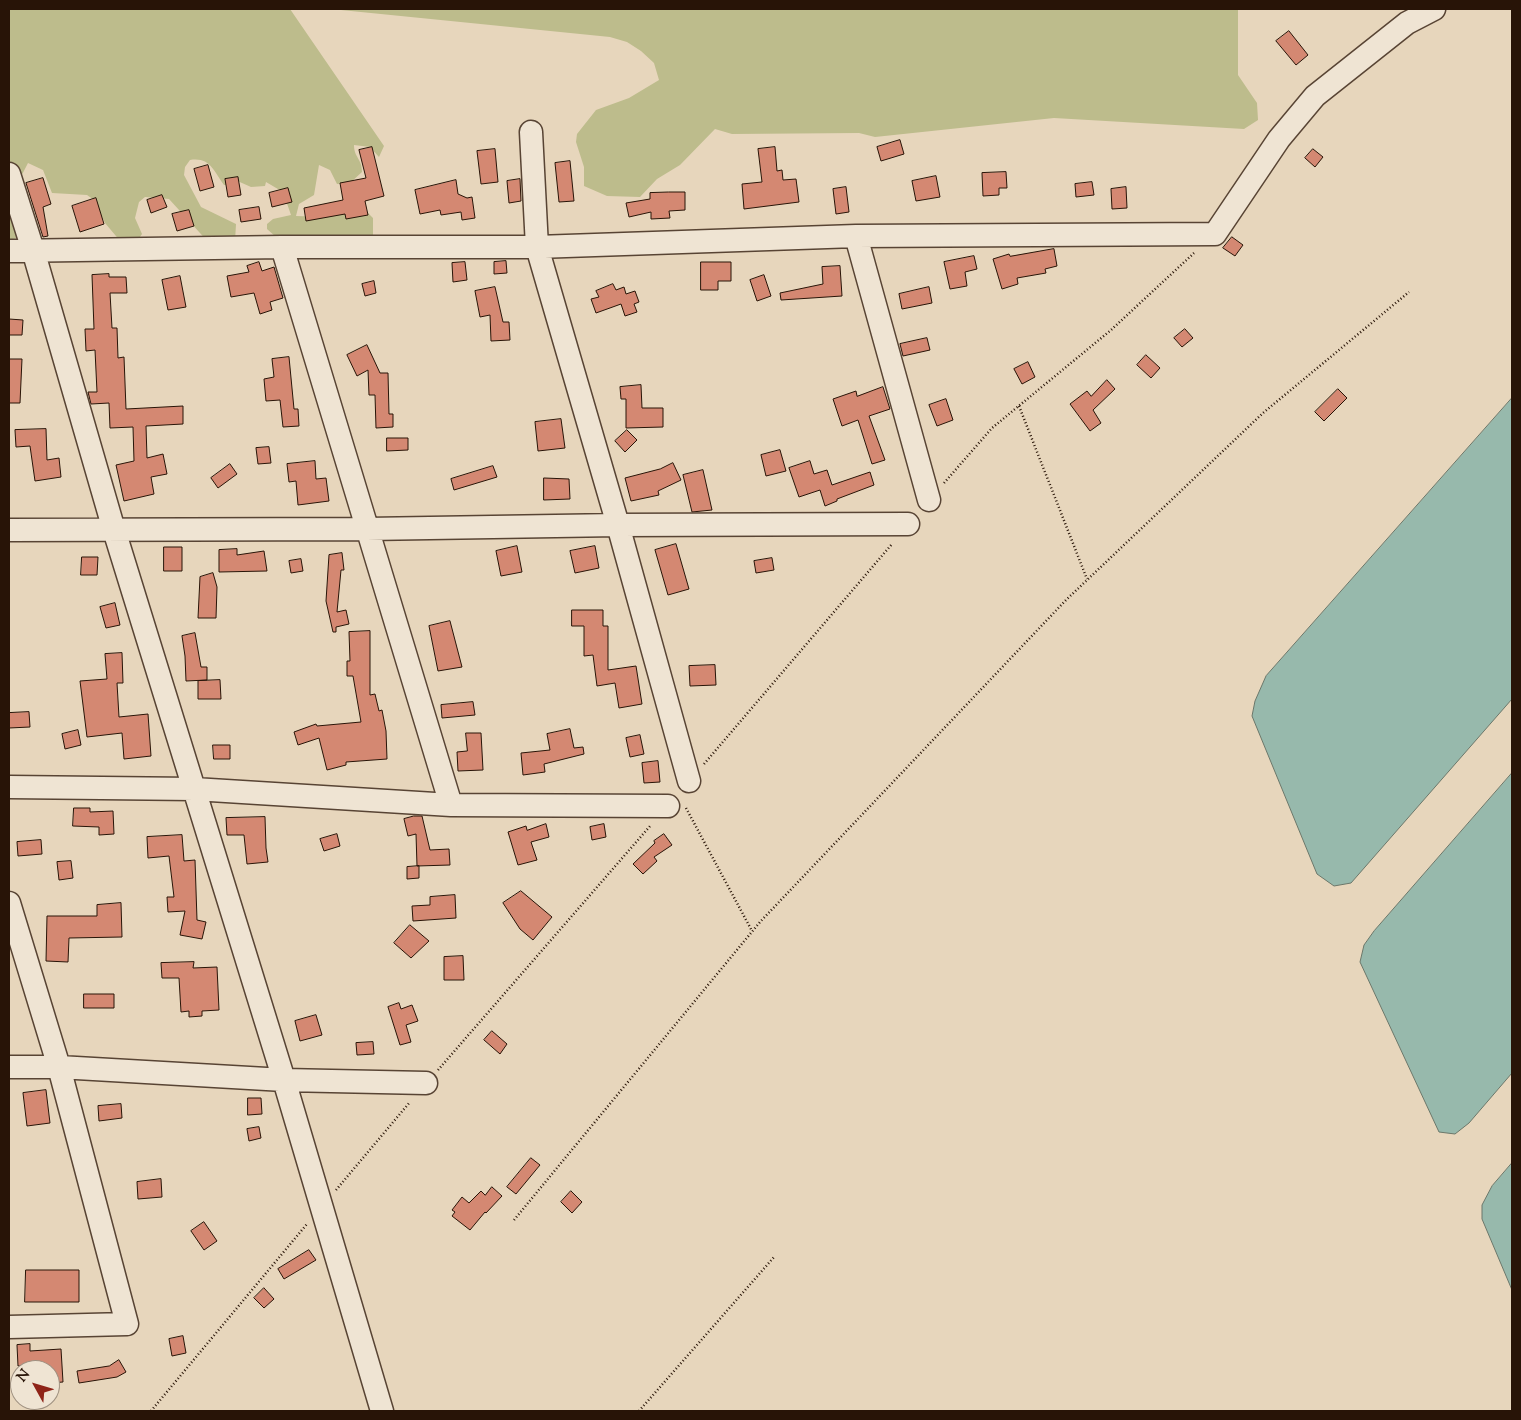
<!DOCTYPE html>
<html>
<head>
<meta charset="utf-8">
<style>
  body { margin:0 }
  #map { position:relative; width:1521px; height:1420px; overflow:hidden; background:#e7d6bc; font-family:"Sorts Mill Goudy",serif }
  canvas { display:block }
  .frame { position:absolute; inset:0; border:10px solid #281407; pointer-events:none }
  .north { position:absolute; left:10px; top:1360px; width:50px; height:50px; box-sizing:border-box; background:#efe4d3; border:1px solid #9f9181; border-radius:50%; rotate:309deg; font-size:14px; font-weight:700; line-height:20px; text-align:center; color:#281407 }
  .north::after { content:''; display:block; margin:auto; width:18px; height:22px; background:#8f2418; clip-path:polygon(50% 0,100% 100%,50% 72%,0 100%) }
</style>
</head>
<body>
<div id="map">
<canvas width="1521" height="1420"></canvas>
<div class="frame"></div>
<div class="north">N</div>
</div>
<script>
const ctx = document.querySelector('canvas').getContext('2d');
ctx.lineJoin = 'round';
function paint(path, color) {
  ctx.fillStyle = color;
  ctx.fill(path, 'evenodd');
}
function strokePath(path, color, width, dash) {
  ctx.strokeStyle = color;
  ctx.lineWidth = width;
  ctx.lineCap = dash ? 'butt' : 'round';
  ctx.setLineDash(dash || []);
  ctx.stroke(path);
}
paint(new Path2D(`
  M 9,9 L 290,9 L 384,146 L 379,157 L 370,147 L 354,145 C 354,158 362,158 362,172 L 350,183 L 337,184 L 330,170 L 319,165 L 314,195 L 299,204 L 296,216 L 327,217 L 334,212 L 364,209 L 373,218 L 373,235 L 369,242 L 276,237 L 267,229 L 267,224 L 273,219 L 291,215 L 283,192 L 266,182 L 265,186 L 251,187 L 233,179 L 228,185 L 224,185 C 213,170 210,157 190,160 L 185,167 L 184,175 L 201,207 L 236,224 L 235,241 L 210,244 L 169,199 L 145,197 L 139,202 L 135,218 L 142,234 L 137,241 L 121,242 L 105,223 L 94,200 L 87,195 L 52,193 L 43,170 L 28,163 L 11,196 L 17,238 L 9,240 Z
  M 331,9 L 1238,9 L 1238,75 L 1257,103 L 1258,120 L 1244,129 L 1054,118 L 875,137 L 859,133 L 732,134 L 715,129 L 680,165 L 657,179 L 640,197 L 607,196 L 584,186 L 584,167 L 576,142 L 577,134 L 596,110 L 629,98 L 659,80 L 654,63 L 641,51 L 627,42 L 610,37 Z`), '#bdbc8c');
const water = new Path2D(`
  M 1512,398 L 1512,699 L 1351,883 L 1334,886 L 1317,874 L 1252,716 L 1255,701 L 1266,676 Z
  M 1512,773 L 1512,1073 L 1469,1123 L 1455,1134 L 1439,1132 L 1360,962 L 1364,945 L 1374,931 Z
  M 1512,1163 L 1512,1290 L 1482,1219 L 1482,1205 L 1492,1186 Z`);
paint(water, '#97b9ac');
strokePath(water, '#6b776a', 1);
const building = new Path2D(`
  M 1289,31 L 1308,55 L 1296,65 L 1276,41 Z
  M 900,140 L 904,154 L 881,161 L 877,147 Z
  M 372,147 L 384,196 L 365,201 L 368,215 L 346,219 L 345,214 L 306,221 L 304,208 L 343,200 L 340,183 L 366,178 L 359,150 Z
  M 775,147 L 777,171 L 782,170 L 783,180 L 796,179 L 799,202 L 744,209 L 742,184 L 762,182 L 758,149 Z
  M 495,149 L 498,182 L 481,184 L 477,151 Z
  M 1313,149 L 1323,157 L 1315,167 L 1305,158 Z
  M 570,161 L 574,201 L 559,202 L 555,163 Z
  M 208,165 L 214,187 L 200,191 L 194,169 Z
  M 1006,172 L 1007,188 L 999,188 L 999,195 L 983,196 L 982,173 Z
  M 936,176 L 940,197 L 916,201 L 912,181 Z
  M 238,177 L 241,195 L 228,197 L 225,179 Z
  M 43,178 L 51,204 L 43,207 L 48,236 L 43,237 L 26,183 Z
  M 520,179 L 521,201 L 509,203 L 507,181 Z
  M 456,180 L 458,194 L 467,198 L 472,197 L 475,218 L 462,220 L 461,212 L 441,215 L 440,210 L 420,214 L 415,190 Z
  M 1092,182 L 1094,195 L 1076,197 L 1075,184 Z
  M 846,187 L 849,212 L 836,214 L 833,189 Z
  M 1126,187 L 1127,208 L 1112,209 L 1111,189 Z
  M 288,188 L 292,202 L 272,207 L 269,193 Z
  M 669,192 L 685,192 L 685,210 L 669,211 L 670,218 L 651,219 L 651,212 L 629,217 L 626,203 L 650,199 L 650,193 Z
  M 162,195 L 167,207 L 151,213 L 147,200 Z
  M 96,198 L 104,224 L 80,232 L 72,206 Z
  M 259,207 L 261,219 L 241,222 L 239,210 Z
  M 189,210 L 194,226 L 177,231 L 172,214 Z
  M 1232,237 L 1243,245 L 1235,256 L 1223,248 Z
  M 1054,249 L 1057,266 L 1045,269 L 1046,273 L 1017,278 L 1018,284 L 1002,289 L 993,259 L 1009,254 L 1010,256 Z
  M 974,256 L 977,269 L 965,272 L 967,286 L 950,289 L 944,262 Z
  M 506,261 L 507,273 L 494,274 L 494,262 Z
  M 259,262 L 262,271 L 274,267 L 283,298 L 270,302 L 272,310 L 260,314 L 254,293 L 231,297 L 227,276 L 249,272 L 247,266 Z
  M 465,262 L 467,280 L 453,282 L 452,263 Z
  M 701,262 L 731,262 L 731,281 L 718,281 L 718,290 L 701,290 Z
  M 840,266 L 842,296 L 781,300 L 780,293 L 823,284 L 822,267 Z
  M 109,274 L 109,277 L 126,277 L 127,293 L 110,293 L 112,328 L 117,328 L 118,358 L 124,357 L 126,409 L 183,406 L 183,424 L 146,426 L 147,458 L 163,454 L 167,474 L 151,477 L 154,494 L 124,501 L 116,465 L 134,461 L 133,427 L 110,428 L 109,403 L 91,404 L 88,392 L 97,392 L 95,350 L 86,351 L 85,329 L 94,329 L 92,275 Z
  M 764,275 L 771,296 L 757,301 L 750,280 Z
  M 180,276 L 186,307 L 168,310 L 162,280 Z
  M 374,281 L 376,293 L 365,296 L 362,284 Z
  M 613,284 L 616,290 L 624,287 L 626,294 L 635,291 L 639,302 L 634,304 L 637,312 L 625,316 L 621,304 L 596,313 L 591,299 L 599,297 L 596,291 Z
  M 495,287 L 503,322 L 509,322 L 510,340 L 491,341 L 490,315 L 480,317 L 475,291 Z
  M 929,287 L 932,303 L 902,309 L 899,294 Z
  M 9,319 L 23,320 L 22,335 L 9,335 Z
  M 1185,329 L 1193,338 L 1182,347 L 1174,338 Z
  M 927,338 L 930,350 L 903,356 L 900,344 Z
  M 367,345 L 380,373 L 388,373 L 389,414 L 393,414 L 393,427 L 376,428 L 375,395 L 369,395 L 368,370 L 357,376 L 347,355 Z
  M 1146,355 L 1160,368 L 1151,378 L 1137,365 Z
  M 289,357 L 294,409 L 298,409 L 299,426 L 283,427 L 280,400 L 266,401 L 264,379 L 274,377 L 272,359 Z
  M 9,359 L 22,359 L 20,403 L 9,403 Z
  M 1028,362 L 1035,377 L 1022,384 L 1014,369 Z
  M 1107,380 L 1115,389 L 1093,410 L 1101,423 L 1090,431 L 1070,404 L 1087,391 L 1091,396 Z
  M 641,385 L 642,408 L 663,408 L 663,427 L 626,428 L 626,399 L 621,399 L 620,387 Z
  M 883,387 L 890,409 L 869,416 L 885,460 L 872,464 L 858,420 L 842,426 L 833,399 L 856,391 L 857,396 Z
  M 1338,389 L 1347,398 L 1324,421 L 1315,412 Z
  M 946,399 L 953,420 L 937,426 L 929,405 Z
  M 561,419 L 565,448 L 538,451 L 535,422 Z
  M 46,429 L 47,460 L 59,458 L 61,477 L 35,481 L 30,446 L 16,447 L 15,430 Z
  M 627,430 L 637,440 L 625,452 L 615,441 Z
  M 387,438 L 408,438 L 408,450 L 387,451 Z
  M 269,447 L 271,463 L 258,464 L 256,448 Z
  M 780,450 L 786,471 L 766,476 L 761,455 Z
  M 315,461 L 316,479 L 326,478 L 329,501 L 298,505 L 296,481 L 289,482 L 287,464 Z
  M 810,461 L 814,474 L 827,470 L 832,485 L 870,472 L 874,485 L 837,499 L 837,501 L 825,506 L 820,490 L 799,497 L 789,468 Z
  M 673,463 L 681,480 L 658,491 L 659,495 L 631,501 L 625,478 L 660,469 Z
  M 230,464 L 237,474 L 218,488 L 211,478 Z
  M 493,466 L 497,477 L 454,490 L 451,479 Z
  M 703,470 L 712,510 L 692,512 L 683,475 Z
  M 544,478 L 569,479 L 570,499 L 544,500 Z
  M 676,544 L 689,589 L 668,595 L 655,550 Z
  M 517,546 L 522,572 L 501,576 L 496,551 Z
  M 595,546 L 599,568 L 575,573 L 570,551 Z
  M 164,547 L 182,547 L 182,571 L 164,571 Z
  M 237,549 L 237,555 L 264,551 L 267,571 L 219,572 L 219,550 Z
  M 342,553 L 344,570 L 341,570 L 337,612 L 346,610 L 349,624 L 336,627 L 336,632 L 333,632 L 326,601 L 329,555 Z
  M 82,557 L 98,557 L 97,575 L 81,575 Z
  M 772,558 L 774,570 L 756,573 L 754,561 Z
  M 301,559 L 303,571 L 291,573 L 289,561 Z
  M 213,573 L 217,587 L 216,618 L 198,618 L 200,577 Z
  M 115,603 L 120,625 L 106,628 L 100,607 Z
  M 572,610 L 603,610 L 603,626 L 608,626 L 608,670 L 636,666 L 642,704 L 619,708 L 615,683 L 597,686 L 593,655 L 584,656 L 584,626 L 572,626 Z
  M 450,621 L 462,667 L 438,671 L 429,626 Z
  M 370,631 L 370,695 L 375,694 L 379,711 L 382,710 L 386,731 L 387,759 L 346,762 L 346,765 L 327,770 L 319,738 L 298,745 L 294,732 L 316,724 L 317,726 L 361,722 L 353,676 L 347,676 L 347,661 L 350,661 L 349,632 Z
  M 195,633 L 201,667 L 207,667 L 207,680 L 186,681 L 185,656 L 182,636 Z
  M 122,653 L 123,683 L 117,683 L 119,717 L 148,714 L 151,756 L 124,759 L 122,733 L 87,737 L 80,681 L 107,679 L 105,654 Z
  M 715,665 L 716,685 L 690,686 L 689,666 Z
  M 220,680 L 221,699 L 198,699 L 198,681 Z
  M 473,702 L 475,715 L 442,718 L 441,705 Z
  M 29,712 L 30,727 L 9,728 L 9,713 Z
  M 570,729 L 574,748 L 583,747 L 584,754 L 544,764 L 545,772 L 523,775 L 521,753 L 550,750 L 547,734 Z
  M 78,730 L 81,745 L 65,749 L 62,734 Z
  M 466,733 L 481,733 L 483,770 L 458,771 L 457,752 L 467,751 Z
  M 640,735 L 644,754 L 630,757 L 626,738 Z
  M 213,745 L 230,745 L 230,759 L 214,759 Z
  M 658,761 L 660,782 L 644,783 L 642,763 Z
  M 74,808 L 90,808 L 90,812 L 113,811 L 114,834 L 99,835 L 99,827 L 73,826 Z
  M 414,816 L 422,816 L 430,850 L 449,849 L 450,865 L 417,866 L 416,834 L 408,836 L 404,819 Z
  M 265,817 L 266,848 L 268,862 L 247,864 L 244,835 L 227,835 L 226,818 Z
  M 546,824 L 549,837 L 531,842 L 537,860 L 518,865 L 508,832 L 526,826 L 527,830 Z
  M 604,824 L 606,837 L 592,840 L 590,827 Z
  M 337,834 L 340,846 L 324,851 L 320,839 Z
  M 664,834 L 672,845 L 654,857 L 657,861 L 643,874 L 633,864 L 655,843 L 654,841 Z
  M 182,835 L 184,861 L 195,860 L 197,920 L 206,922 L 202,939 L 180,935 L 185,911 L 168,912 L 167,897 L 174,897 L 169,856 L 148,858 L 147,837 Z
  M 41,840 L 42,854 L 18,856 L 17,842 Z
  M 71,861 L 73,878 L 59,880 L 57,862 Z
  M 419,866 L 419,878 L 407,879 L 407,867 Z
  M 521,891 L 552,917 L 533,940 L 520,929 L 503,903 Z
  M 455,895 L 456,918 L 413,921 L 412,906 L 430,905 L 430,897 Z
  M 121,903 L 122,937 L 69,938 L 68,962 L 46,961 L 47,916 L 97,916 L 97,905 Z
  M 410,925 L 429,941 L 411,958 L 394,943 Z
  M 463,956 L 464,980 L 444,980 L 444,957 Z
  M 194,962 L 193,968 L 217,967 L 219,1010 L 202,1011 L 202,1016 L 189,1017 L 189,1011 L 181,1012 L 179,978 L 162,978 L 161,963 Z
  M 84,994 L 114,994 L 114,1008 L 84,1008 Z
  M 399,1003 L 401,1009 L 412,1005 L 418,1021 L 406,1025 L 411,1042 L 400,1045 L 388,1007 Z
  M 316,1015 L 322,1035 L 300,1041 L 295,1021 Z
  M 492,1031 L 507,1044 L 500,1054 L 484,1040 Z
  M 373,1042 L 374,1054 L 357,1055 L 356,1043 Z
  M 46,1090 L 50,1123 L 27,1126 L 23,1093 Z
  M 248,1098 L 261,1098 L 262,1114 L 248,1115 Z
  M 121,1104 L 122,1118 L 99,1121 L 98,1106 Z
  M 259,1127 L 261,1138 L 249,1141 L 247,1129 Z
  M 531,1158 L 540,1165 L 516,1194 L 507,1187 Z
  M 161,1179 L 162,1197 L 138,1199 L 137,1182 Z
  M 492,1187 L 502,1196 L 486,1213 L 485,1212 L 470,1230 L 452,1216 L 455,1212 L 452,1210 L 462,1197 L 469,1203 L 481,1191 L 485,1195 Z
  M 571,1191 L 582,1202 L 572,1213 L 561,1202 Z
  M 204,1222 L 217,1241 L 204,1250 L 191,1231 Z
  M 309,1250 L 316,1260 L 284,1279 L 278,1269 Z
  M 26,1270 L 79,1270 L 79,1302 L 25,1302 Z
  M 264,1288 L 274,1299 L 264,1308 L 254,1298 Z
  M 183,1336 L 186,1353 L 172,1356 L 169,1339 Z
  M 30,1344 L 30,1351 L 61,1349 L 63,1382 L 50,1383 L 50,1370 L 46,1370 L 45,1365 L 18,1366 L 17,1345 Z
  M 119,1360 L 126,1372 L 117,1377 L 79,1383 L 77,1371 L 109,1366 Z`);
paint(building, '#d48872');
strokePath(building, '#281407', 1);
const minor = new Path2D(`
  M 531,132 L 537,247 L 618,525 L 689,781
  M 9,174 L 33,250 L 114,530 L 284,1080 L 382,1411
  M 856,236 L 929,500
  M 282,247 L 451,805
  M 9,251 L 282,247 L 537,247 L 856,236 L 1215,234 L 1279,139 L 1315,96 L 1407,23 L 1434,9
  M 9,530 L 367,529 L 618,525 L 908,524
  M 9,787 L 194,789 L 451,805 L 668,806
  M 9,903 L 59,1067 L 127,1324 L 9,1327
  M 9,1067 L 59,1067 L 284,1080 L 426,1083`);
strokePath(minor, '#584434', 25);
strokePath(new Path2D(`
  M 1019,406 L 1087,579
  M 944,483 L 992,428 L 1111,330 L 1194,253
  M 704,764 L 892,544
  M 686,808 L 752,931
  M 438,1070 L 651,825
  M 336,1190 L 410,1102
  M 514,1220 L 760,922 L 1066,600 L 1263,413 L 1409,292
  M 151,1411 L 307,1224
  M 639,1411 L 775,1256`), '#281407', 2.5, [1, 2.5]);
strokePath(minor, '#efe4d3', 22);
</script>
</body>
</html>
